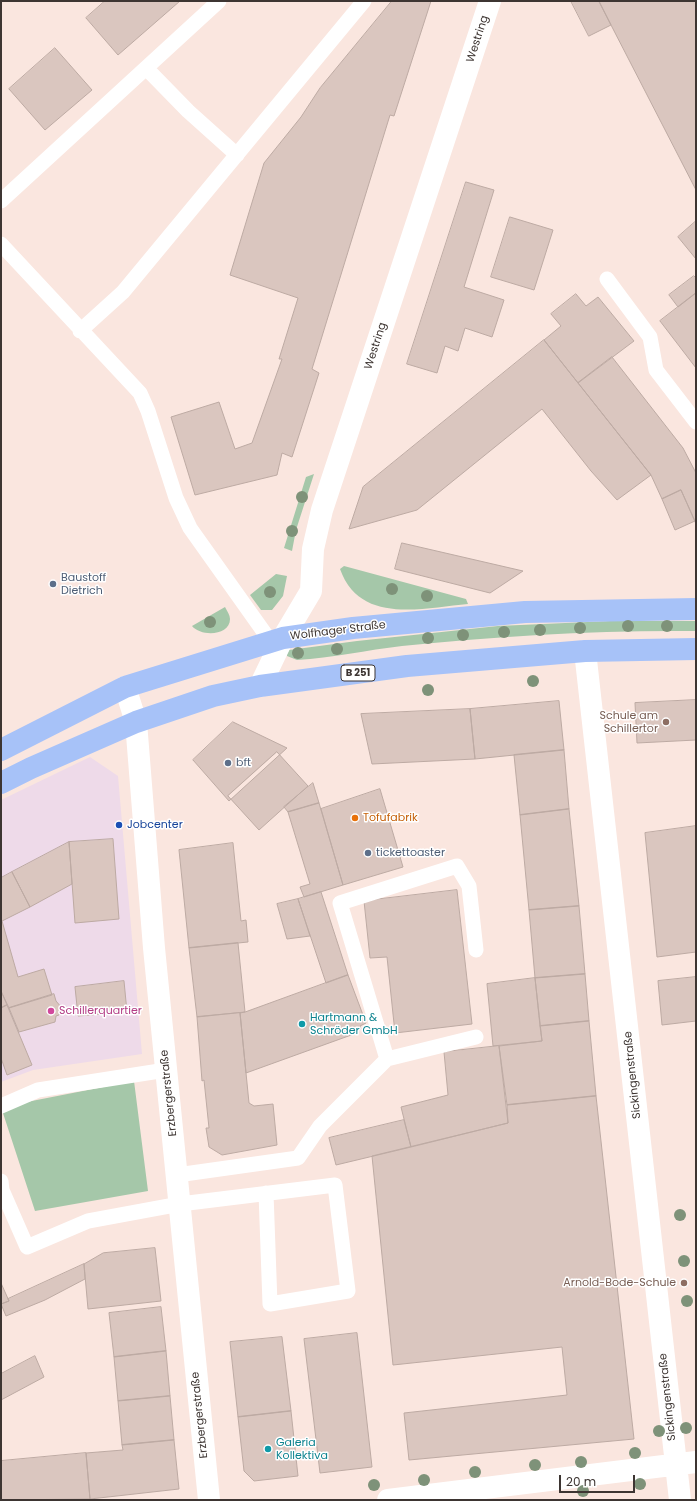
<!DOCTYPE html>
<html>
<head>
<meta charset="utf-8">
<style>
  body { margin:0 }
  #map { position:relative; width:697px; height:1501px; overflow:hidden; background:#fae6df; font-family:Poppins,sans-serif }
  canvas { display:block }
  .frame { position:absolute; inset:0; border:2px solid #3d3532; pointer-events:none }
  .scale { position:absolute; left:559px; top:1475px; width:76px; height:18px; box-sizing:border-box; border:2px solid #3d3532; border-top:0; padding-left:5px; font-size:12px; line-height:14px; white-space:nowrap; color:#3d3532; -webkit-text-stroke:3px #fff; paint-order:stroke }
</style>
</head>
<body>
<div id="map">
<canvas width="697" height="1501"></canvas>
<div class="frame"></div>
<div class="scale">20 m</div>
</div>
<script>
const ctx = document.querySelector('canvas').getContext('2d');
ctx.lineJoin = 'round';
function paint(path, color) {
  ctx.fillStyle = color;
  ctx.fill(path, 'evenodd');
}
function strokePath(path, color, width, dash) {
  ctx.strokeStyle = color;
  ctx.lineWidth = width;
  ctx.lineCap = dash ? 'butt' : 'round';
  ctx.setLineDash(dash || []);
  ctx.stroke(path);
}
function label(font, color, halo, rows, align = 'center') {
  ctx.font = font + ' Poppins,sans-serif';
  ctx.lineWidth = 3;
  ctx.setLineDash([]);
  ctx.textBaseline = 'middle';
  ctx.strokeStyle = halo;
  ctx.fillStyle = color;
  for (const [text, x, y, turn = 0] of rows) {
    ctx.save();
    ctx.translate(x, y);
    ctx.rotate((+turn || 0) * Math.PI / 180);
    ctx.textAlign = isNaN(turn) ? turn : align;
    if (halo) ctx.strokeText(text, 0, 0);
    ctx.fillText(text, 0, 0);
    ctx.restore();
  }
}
paint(new Path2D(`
  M 90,757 L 118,776 L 142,1054 L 33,1070 L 1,1082 L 1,800 Z`), '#eedae9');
paint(new Path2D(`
  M 314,474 L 296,530 L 292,551 L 284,548 L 306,477 Z
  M 344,566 L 466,599 L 468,604 C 422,608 360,625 340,569 Z
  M 276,574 L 287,576 L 283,596 L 272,610 L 261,610 L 250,595 Z
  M 225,607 C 227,611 230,615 230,619 C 230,636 201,637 192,626 Z
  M 610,621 L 696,621 L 696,631 C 598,630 500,636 402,646 C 367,650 332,658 297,660 L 287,656 L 287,654 L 289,650 L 357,641 L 498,626 Z
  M 134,1081 L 148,1191 L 35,1211 L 1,1107 Z`), '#a5c7a9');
const building = new Path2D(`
  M 105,1 L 180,1 L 118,55 L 86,18 Z
  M 392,1 L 431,1 L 394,116 L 390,115 L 312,369 L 319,373 L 292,457 L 282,453 L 277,475 L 195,495 L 171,417 L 219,402 L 235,449 L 252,443 L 282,359 L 279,359 L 298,298 L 230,275 L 264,163 L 301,117 L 320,88 Z
  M 571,1 L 599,1 L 611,25 L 589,36 Z
  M 599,1 L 696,1 L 696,190 L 611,25 Z
  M 55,48 L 92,90 L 45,130 L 9,89 Z
  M 466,182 L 494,190 L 464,287 L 504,300 L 492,337 L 465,328 L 458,351 L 445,346 L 437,373 L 407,364 Z
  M 510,217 L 553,230 L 534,290 L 491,277 Z
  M 696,221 L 696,259 L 678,237 Z
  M 694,276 L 696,278 L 696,293 L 678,307 L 669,295 Z
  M 696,293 L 696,368 L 660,321 Z
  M 576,294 L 586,306 L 598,297 L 634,341 L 578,383 L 544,340 L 561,326 L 551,314 Z
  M 544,340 L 651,475 L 617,500 L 591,471 L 542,409 L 417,510 L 349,529 L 363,487 Z
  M 612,357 L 683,448 L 696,473 L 696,524 L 681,490 L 662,499 L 651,475 L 578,383 Z
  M 681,490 L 695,521 L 675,530 L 662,499 Z
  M 402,543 L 523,571 L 490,593 L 395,569 Z
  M 696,700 L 696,740 L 637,743 L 635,703 Z
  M 559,701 L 564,750 L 475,759 L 470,709 Z
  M 470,709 L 475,759 L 372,764 L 361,714 Z
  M 233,722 L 287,748 L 229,801 L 193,760 Z
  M 564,750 L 569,809 L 520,815 L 514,755 Z
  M 277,752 L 308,786 L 259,830 L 228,796 Z
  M 313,783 L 319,803 L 288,812 L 284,807 Z
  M 380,789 L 403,867 L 343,885 L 321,809 Z
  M 319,803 L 343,885 L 304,897 L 300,887 L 310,884 L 288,812 Z
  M 569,809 L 579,906 L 529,910 L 520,815 Z
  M 696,826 L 696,952 L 657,957 L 645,833 Z
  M 113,839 L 119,919 L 75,923 L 69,842 Z
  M 69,842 L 72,884 L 30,907 L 12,872 Z
  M 233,843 L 241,921 L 246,920 L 248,942 L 189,948 L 179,850 Z
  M 12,872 L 30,907 L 2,921 L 18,977 L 44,969 L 52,995 L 9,1008 L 1,991 L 1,878 Z
  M 457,890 L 472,1024 L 395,1033 L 387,957 L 370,958 L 364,901 Z
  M 321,892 L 348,975 L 326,983 L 298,899 Z
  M 298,899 L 310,936 L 287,939 L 277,904 Z
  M 579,906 L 585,974 L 535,978 L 529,910 Z
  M 238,943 L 245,1012 L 197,1017 L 189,948 Z
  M 585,974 L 589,1021 L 540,1026 L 535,978 Z
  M 348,975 L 366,1023 L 360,1026 L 361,1029 L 354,1032 L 354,1034 L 246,1073 L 240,1013 L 245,1012 Z
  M 696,977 L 696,1021 L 662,1025 L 658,981 Z
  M 535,978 L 542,1041 L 493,1046 L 487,984 Z
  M 124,981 L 127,1012 L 78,1016 L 75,987 Z
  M 1,991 L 7,1005 L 1,1008 Z
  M 54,994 L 56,1001 L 62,1008 L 59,1015 L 56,1016 L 55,1022 L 19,1032 L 9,1008 Z
  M 7,1005 L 32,1065 L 7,1075 L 1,1058 L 1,1008 Z
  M 240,1013 L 249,1103 L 254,1106 L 273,1104 L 277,1145 L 222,1155 L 209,1147 L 206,1128 L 209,1128 L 204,1080 L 202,1081 L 197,1017 Z
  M 589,1021 L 596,1096 L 507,1105 L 499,1046 L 542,1041 L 540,1026 Z
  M 499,1046 L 508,1123 L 411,1147 L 401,1107 L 448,1095 L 444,1052 Z
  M 596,1096 L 634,1439 L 409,1460 L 404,1413 L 567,1395 L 562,1347 L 393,1365 L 372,1156 L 508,1123 L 507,1105 Z
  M 404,1120 L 411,1147 L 336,1165 L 329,1138 Z
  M 155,1248 L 161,1301 L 88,1309 L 84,1264 L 103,1253 Z
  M 84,1264 L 85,1279 L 45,1300 L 6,1316 L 1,1304 L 9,1301 L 8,1299 Z
  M 1,1283 L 9,1301 L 1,1304 Z
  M 161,1307 L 166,1351 L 114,1357 L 109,1313 Z
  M 357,1333 L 372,1467 L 320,1473 L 304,1339 Z
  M 282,1337 L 291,1411 L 238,1417 L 230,1342 Z
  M 166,1351 L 170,1396 L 118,1401 L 114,1357 Z
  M 35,1356 L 44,1377 L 1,1400 L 1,1374 Z
  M 170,1396 L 174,1440 L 122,1445 L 118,1401 Z
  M 291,1411 L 298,1476 L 254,1481 L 244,1471 L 238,1417 Z
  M 174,1440 L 179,1489 L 90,1499 L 86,1453 L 123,1450 L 122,1445 Z
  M 86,1453 L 90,1499 L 1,1500 L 1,1461 Z`);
paint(building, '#dac6bf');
strokePath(building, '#bdaaa3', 1);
strokePath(new Path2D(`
  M 146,68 L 188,111 L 237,155
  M 1,201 L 219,1
  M 1,244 L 140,393 L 148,411 L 176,498 L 190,528 L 271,642
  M 607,279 L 650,337 L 656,370 L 696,422
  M 80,331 L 123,292 L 364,1
  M 387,1059 L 476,1037
  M 1,1106 L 38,1090 L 166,1070
  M 177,1175 L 298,1158 L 320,1126 L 387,1059 L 340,903 L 457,866 L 469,886 L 476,950
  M 1,1181 L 2,1190 L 27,1247 L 88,1221 L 180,1204 L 335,1185 L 348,1291 L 270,1304 L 266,1193`), '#fff', 15);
strokePath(new Path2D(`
  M 585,651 L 680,1500
  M 260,686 L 283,638 L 311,591 L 313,549 L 322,510 L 490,1
  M 125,687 L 136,722 L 154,948 L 209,1500
  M 388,1500 L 696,1462`), '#fff', 22);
strokePath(new Path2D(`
  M 1,750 L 125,687 L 283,638 L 353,628 L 525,612 L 696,609
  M 1,783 L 31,768 L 136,722 L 213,696 L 260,686 L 407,666 L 585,651 L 696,649`), '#a7c2f8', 22);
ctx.fillStyle = '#7e9279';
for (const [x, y] of [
  [302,497],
  [292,531],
  [392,589],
  [270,592],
  [427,596],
  [210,622],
  [628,626],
  [667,626],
  [580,628],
  [540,630],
  [504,632],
  [463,635],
  [428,638],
  [337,649],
  [298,653],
  [533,681],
  [428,690],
  [680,1215],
  [684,1261],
  [687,1301],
  [686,1428],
  [659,1431],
  [635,1453],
  [581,1462],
  [535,1465],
  [475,1472],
  [424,1480],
  [640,1484],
  [374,1485],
  [583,1491]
]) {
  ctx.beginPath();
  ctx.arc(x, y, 6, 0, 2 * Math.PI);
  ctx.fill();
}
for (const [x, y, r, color] of [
  [53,584,4,"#5c6f8a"],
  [666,722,4,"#8d6e63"],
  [228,763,4,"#5c6f8a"],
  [355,818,4,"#e8710a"],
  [119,825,4,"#1a4fb4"],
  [368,853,4,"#5c6f8a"],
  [51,1011,4,"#d1479c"],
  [302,1024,4,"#0f9aa8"],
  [684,1283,4,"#8d6e63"],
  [268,1449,4,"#0f9aa8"]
]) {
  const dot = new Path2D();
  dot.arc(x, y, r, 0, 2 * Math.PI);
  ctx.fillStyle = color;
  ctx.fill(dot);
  strokePath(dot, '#fff', 1.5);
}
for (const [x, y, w] of [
  [358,673,34]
]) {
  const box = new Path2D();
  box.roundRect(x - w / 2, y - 8, w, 16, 3);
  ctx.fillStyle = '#fff';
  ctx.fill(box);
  strokePath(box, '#3d3532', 1);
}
label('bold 10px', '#3d3532', null, [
  ["B 251",358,673]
]);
label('11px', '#3d3532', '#fff', [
  ["Westring",478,39,-72],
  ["Westring",376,346,-72],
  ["Wolfhager Straße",338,631,-7],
  ["Sickingenstraße",633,1075,-96],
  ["Erzbergerstraße",169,1093,-96],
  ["Sickingenstraße",668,1397,-96],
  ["Erzbergerstraße",200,1415,-96]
]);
label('11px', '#4e5e75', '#fff', [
  ["Baustoff",61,578],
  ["Dietrich",61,591],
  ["bft",236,763],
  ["tickettoaster",376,853]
], 'left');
label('11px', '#785e54', '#fff', [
  ["Schule am",658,716],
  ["Schillertor",658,729],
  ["Arnold-Bode-Schule",676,1283]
], 'right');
label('11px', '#c56008', '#fff', [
  ["Tofufabrik",363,818]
], 'left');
label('11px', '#164399', '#fff', [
  ["Jobcenter",127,825]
], 'left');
label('11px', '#b23c85', '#fff', [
  ["Schillerquartier",59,1011]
], 'left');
label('11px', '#0d838f', '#fff', [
  ["Hartmann &",310,1018],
  ["Schröder GmbH",310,1031],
  ["Galeria",276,1443],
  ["Kollektiva",276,1456]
], 'left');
</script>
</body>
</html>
